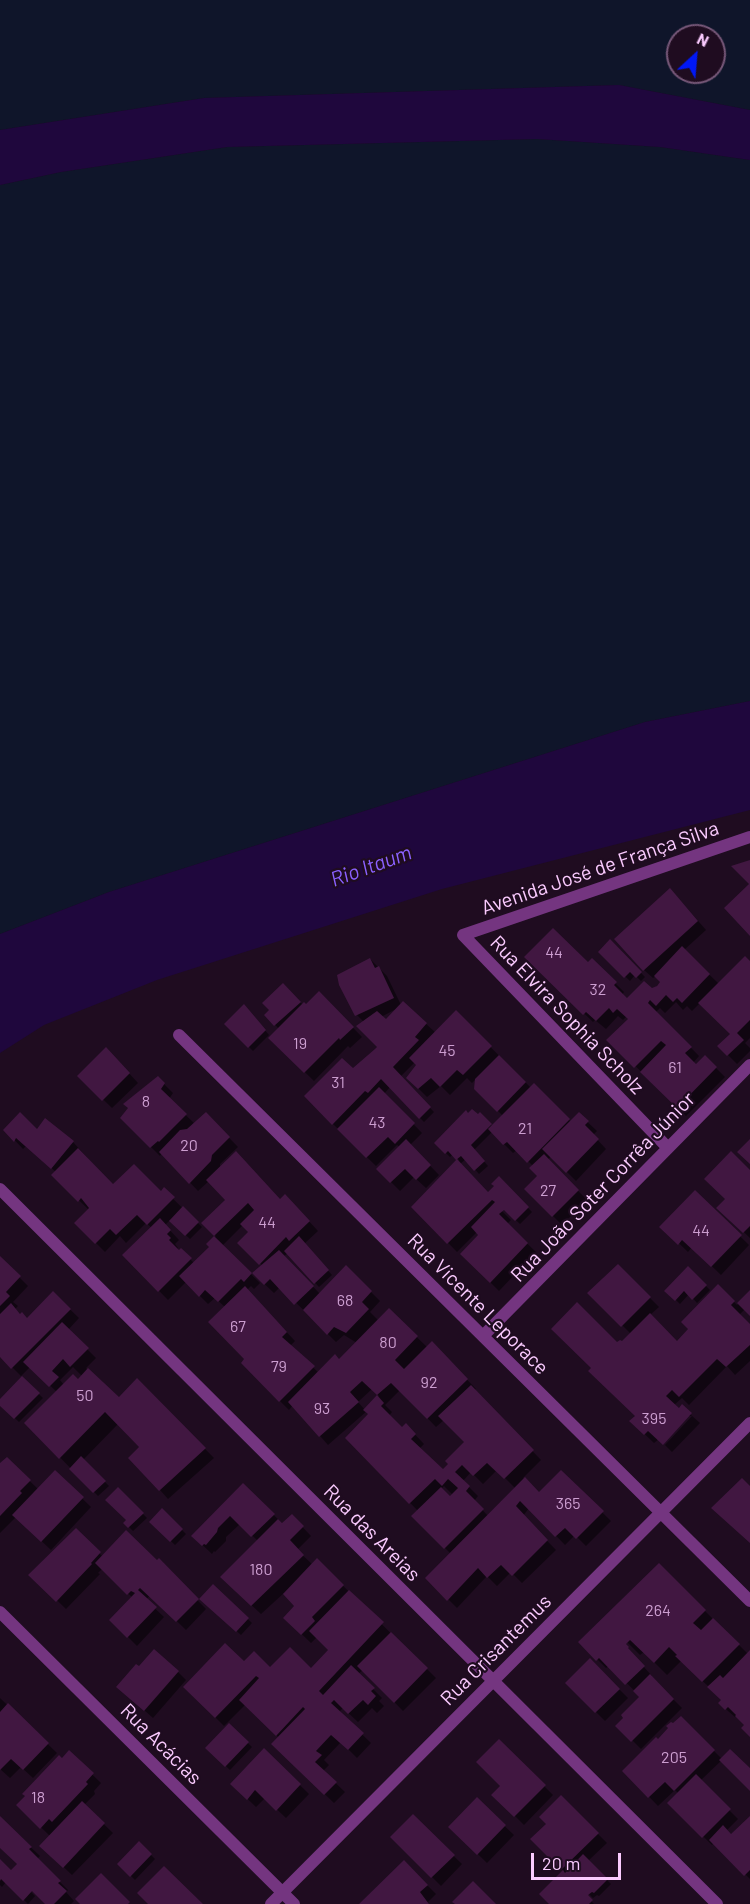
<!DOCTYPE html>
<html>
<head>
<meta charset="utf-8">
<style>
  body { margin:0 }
  #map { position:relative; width:750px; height:1904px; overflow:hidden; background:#1f0c20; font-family:Barlow,sans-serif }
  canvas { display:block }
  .north { position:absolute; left:666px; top:24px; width:60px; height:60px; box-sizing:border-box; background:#1f0c20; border:2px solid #775879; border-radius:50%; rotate:26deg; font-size:16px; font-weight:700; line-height:24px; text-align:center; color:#fbcbff }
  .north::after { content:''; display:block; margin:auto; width:21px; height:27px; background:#0018f6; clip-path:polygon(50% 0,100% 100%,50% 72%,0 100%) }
  .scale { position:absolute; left:531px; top:1853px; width:90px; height:27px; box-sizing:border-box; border:3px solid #fbcbff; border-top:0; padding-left:8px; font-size:18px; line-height:21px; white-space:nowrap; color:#fbcbff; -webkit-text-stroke:4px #1f0c20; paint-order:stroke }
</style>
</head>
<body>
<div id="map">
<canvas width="750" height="1904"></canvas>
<div class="north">N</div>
<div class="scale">20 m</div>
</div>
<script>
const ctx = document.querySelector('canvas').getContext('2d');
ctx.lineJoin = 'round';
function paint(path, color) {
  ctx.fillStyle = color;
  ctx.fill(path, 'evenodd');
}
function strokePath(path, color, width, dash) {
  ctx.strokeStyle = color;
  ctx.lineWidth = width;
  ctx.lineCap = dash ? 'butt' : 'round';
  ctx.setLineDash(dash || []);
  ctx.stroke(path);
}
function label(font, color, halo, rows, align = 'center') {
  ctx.font = font + ' Barlow,sans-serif';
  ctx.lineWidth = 4.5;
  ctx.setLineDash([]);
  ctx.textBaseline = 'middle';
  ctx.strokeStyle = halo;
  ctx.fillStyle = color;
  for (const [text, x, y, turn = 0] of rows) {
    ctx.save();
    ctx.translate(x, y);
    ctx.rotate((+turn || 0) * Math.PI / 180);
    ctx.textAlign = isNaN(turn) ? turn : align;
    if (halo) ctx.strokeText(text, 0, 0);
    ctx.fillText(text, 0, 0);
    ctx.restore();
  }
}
paint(new Path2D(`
  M 0,0 L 750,0 L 750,110 L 619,85 L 204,98 L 0,130 ZM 678,36 L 714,36 L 714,72 L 678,72 Z
  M 537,139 L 660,147 L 750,160 L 750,701 L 645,722 L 109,892 L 0,934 L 0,185 L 61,172 L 227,147 Z`), '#0f152a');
paint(new Path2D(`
  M 619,85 L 750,110 L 750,160 L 660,147 L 537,139 L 227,147 L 61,172 L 0,185 L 0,130 L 204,98 Z
  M 750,701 L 750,810 L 442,889 L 157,980 L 44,1025 L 0,1053 L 0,934 L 109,892 L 645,722 Z`), '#1f073d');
paint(new Path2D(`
  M 679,899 L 706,930 L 684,950 L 719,984 L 750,963 L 750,1038 L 745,1043 L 750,1048 L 750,1051 L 737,1064 L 719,1046 L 732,1034 L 700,1003 L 692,1011 L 687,1006 L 683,1010 L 676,1002 L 665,1013 L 660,1008 L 656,1012 L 699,1056 L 693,1063 L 696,1066 L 705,1057 L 725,1077 L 686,1116 L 609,1040 L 630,1019 L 627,1016 L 623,1020 L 618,1016 L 606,1029 L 595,1020 L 593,1022 L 526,957 L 588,965 L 592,960 L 624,992 L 622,995 L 627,1001 L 652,990 L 662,982 L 656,976 L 653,978 L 644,970 Z
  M 610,941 L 645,977 L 641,981 L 635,975 L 630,981 L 600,952 Z
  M 370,959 L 387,976 L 401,1005 L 403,1003 L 436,1033 L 456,1012 L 531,1088 L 534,1085 L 571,1122 L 579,1114 L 597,1131 L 593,1135 L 606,1149 L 576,1181 L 551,1156 L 548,1160 L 587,1200 L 562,1225 L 526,1189 L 539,1176 L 533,1166 L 517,1150 L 513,1153 L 492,1132 L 474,1150 L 488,1166 L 479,1174 L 466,1159 L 460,1164 L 488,1194 L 496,1186 L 499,1178 L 532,1212 L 520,1224 L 504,1209 L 502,1211 L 511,1220 L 507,1224 L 536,1252 L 499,1291 L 462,1254 L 480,1235 L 477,1232 L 457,1252 L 413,1207 L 459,1160 L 453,1154 L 450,1157 L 436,1143 L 480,1114 L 493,1127 L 503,1116 L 475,1088 L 476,1079 L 472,1083 L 467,1078 L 450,1095 L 441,1086 L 427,1097 L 408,1078 L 418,1065 L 415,1062 L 400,1077 L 434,1112 L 424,1122 L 390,1087 L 384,1094 L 422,1133 L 410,1145 L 439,1175 L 426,1188 L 414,1177 L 400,1191 L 378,1169 L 400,1147 L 397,1145 L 376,1166 L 333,1124 L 353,1070 L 379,1047 L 364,1022 L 357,1015 ZM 398,1008 L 386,1021 L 381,1017 Z
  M 283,985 L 303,1005 L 307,1006 L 319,993 L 362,1037 L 350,1048 L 348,1046 L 314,1081 L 270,1038 L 279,1029 L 266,1015 L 271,1010 Z
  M 248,1010 L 269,1035 L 253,1051 L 226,1024 Z
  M 115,1058 L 138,1083 L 112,1108 L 79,1076 Z
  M 158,1078 L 173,1093 L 169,1099 L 195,1124 L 206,1114 L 238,1147 L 220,1164 L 220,1169 L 280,1201 L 294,1205 L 318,1231 L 304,1244 L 332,1275 L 319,1287 L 288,1253 L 284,1256 L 320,1294 L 346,1267 L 380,1301 L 370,1312 L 379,1321 L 389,1310 L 428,1348 L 432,1343 L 476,1389 L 474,1390 L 541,1460 L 523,1478 L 540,1494 L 561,1472 L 611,1521 L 586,1546 L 575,1535 L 565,1545 L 529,1508 L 523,1516 L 556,1550 L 522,1583 L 511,1572 L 497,1586 L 487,1576 L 457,1608 L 427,1578 L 451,1554 L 413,1516 L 418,1511 L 347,1438 L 370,1414 L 367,1411 L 328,1445 L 293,1405 L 289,1410 L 280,1401 L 247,1359 L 225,1307 L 215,1298 L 208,1304 L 186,1282 L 168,1300 L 124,1255 L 152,1228 L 146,1223 L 126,1243 L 120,1236 L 105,1252 L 76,1223 L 89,1210 L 53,1175 L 56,1172 L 26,1146 L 23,1149 L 5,1130 L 37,1131 L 73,1142 L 113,1186 L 161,1193 L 164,1190 L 202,1227 L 190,1239 L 170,1220 L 165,1225 L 179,1240 L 175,1244 L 178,1248 L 174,1255 L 181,1250 L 194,1263 L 211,1247 L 208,1244 L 216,1236 L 203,1223 L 227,1200 L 209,1181 L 198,1191 L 162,1153 L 160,1156 L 122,1118 ZM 243,1225 L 250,1232 L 239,1243 L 263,1266 L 254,1274 L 274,1293 L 280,1287 L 336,1342 L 344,1335 L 357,1343 L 339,1361 L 319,1373 L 290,1346 L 295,1341 L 247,1290 L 251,1286 L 254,1289 L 260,1283 L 222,1246 ZM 372,1389 L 379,1396 L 365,1410 L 358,1402 ZM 400,1390 L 436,1427 L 444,1420 L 466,1442 L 443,1471 L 419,1449 L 424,1444 L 406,1425 L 402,1429 L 389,1416 L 392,1412 L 385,1405 ZM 497,1470 L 516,1489 L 488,1516 L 474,1501 L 478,1496 L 463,1481 L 471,1472 L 483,1484 ZM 444,1486 L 453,1495 L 450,1498 L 441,1489 Z
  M 750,1172 L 750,1238 L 719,1208 Z
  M 695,1192 L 749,1245 L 721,1275 L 692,1247 L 688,1252 L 661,1226 Z
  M 0,1258 L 28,1286 L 13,1302 L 18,1306 L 15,1309 L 21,1315 L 27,1320 L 53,1293 L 79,1318 L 68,1330 L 96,1358 L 86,1368 L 119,1399 L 137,1380 L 214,1458 L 168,1499 L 160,1490 L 141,1447 L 118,1424 L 83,1460 L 109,1486 L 98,1496 L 26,1423 L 57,1392 L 30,1367 L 21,1376 L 0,1355 ZM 73,1367 L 82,1376 L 78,1381 L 64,1385 L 60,1380 Z
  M 618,1266 L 659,1307 L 650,1315 L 677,1343 L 690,1329 L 718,1286 L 737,1305 L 750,1292 L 750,1314 L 745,1309 L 739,1315 L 750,1326 L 750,1361 L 735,1375 L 727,1366 L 689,1405 L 682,1398 L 674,1405 L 679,1410 L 683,1406 L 691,1415 L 700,1423 L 672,1452 L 665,1445 L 692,1416 L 688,1416 L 654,1443 L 631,1421 L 637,1416 L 617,1345 L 622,1343 L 631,1334 L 590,1293 Z
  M 688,1268 L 710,1290 L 697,1303 L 689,1294 L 680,1304 L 667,1291 Z
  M 22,1378 L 43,1398 L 19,1422 L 0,1404 L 0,1401 Z
  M 7,1459 L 38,1489 L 55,1472 L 91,1507 L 51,1550 L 16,1517 L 0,1533 L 0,1465 Z
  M 243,1485 L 283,1524 L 292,1516 L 311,1536 L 297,1550 L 313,1565 L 317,1560 L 436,1678 L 403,1711 L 363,1670 L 358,1674 L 382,1698 L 379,1701 L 384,1706 L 377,1713 L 372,1708 L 358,1722 L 343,1708 L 339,1712 L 371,1743 L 357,1758 L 341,1742 L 324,1760 L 329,1765 L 323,1771 L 345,1792 L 334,1803 L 273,1744 L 279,1738 L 246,1704 L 224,1726 L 185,1687 L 244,1663 L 270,1669 L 311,1670 L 331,1650 L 317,1637 L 311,1643 L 285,1618 L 296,1606 L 284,1593 L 261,1614 L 231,1586 L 258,1541 L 240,1524 L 226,1537 L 226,1541 L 215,1552 L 214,1551 L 212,1554 L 193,1536 Z
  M 118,1489 L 147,1518 L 133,1531 L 125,1523 L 128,1520 Z
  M 162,1510 L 186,1534 L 175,1545 L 151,1522 Z
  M 76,1530 L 103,1557 L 157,1563 L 159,1561 L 206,1609 L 186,1630 L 150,1595 L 146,1600 L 164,1617 L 137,1646 L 111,1620 L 133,1598 L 102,1569 L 98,1573 L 100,1574 L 66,1609 L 31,1575 Z
  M 659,1565 L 748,1654 L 750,1652 L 750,1736 L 746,1725 L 737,1715 L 735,1717 L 728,1711 L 720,1703 L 723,1700 L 681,1661 L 667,1675 L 644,1652 L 640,1655 L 610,1625 L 608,1627 L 652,1676 L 651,1677 L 682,1708 L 641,1749 L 618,1726 L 641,1697 L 609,1666 L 606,1668 L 580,1642 Z
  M 213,1586 L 252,1623 L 241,1635 L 201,1599 Z
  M 590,1660 L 628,1698 L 605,1721 L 567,1683 Z
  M 139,1668 L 178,1672 L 186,1680 L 153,1718 L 127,1695 Z
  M 0,1698 L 57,1753 L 33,1778 L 21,1767 L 10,1778 L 0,1769 Z
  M 681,1718 L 722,1759 L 750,1770 L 750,1789 L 722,1760 L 700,1781 L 738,1819 L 726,1831 L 731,1836 L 750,1819 L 750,1879 L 714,1843 L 712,1845 L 669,1803 L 679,1794 L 675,1790 L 658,1806 L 624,1771 Z
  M 229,1725 L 252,1747 L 230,1770 L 207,1748 Z
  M 499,1741 L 553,1795 L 524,1825 L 494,1795 L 502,1786 Z
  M 264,1750 L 309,1794 L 286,1818 L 265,1798 L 256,1807 L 232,1784 Z
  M 69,1752 L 101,1783 L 94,1791 L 95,1794 L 84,1805 L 113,1833 L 72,1875 L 50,1854 L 50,1836 L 18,1805 Z
  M 561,1797 L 607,1843 L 588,1861 L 611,1884 L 599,1896 L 597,1895 L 593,1898 L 580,1885 L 578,1887 L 594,1904 L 550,1904 L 541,1894 L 564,1871 L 532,1839 L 548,1824 Z
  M 477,1800 L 514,1835 L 487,1863 L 450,1827 Z
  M 413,1817 L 462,1864 L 441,1886 L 392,1837 Z
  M 0,1818 L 40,1856 L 37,1859 L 68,1890 L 66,1892 L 74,1901 L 71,1904 L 47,1904 L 19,1864 L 0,1846 Z
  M 139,1843 L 155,1859 L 135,1880 L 119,1864 Z
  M 0,1861 L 35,1896 L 28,1904 L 6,1882 L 2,1887 L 0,1885 Z
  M 404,1862 L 436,1894 L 428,1902 L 429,1904 L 361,1904 Z`), '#0007');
paint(new Path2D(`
  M 750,860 L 750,936 L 724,908 L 749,884 L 731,866 Z
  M 670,888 L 698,921 L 643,971 L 614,939 Z
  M 553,928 L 588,962 L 592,958 L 617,982 L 614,985 L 627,998 L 644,981 L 652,988 L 657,986 L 660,982 L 654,976 L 682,946 L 710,974 L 682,1003 L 677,998 L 673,1002 L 666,995 L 656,1006 L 650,1000 L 648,1003 L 692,1047 L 685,1053 L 696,1064 L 705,1055 L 717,1067 L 677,1108 L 640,1072 L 666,1045 L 661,1041 L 634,1068 L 606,1040 L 628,1019 L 617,1009 L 613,1013 L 609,1008 L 596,1021 L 586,1012 L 583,1015 L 524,957 Z
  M 610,939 L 642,972 L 636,978 L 630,972 L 624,978 L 598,952 Z
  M 745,956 L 750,961 L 750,1020 L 737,1033 L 744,1040 L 727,1056 L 717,1046 L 730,1034 L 698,1003 Z
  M 370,958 L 375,968 L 379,966 L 394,998 L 355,1016 L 339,985 L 337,975 Z
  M 283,983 L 301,1002 L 274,1026 L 264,1015 L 269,1010 L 262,1003 Z
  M 319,991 L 354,1027 L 340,1040 L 339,1038 L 304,1073 L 268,1038 L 304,1002 L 306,1004 Z
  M 403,1001 L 427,1023 L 415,1037 L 419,1040 L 393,1067 L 431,1107 L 419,1119 L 381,1079 L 368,1093 L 365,1091 L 332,1125 L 304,1096 L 342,1058 L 353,1068 L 375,1049 L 377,1047 L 356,1026 L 377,1011 L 386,1019 Z
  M 244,1004 L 266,1030 L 248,1048 L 224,1024 Z
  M 456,1010 L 492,1046 L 463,1075 L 457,1070 L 440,1087 L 431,1078 L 418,1089 L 406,1078 L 416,1065 L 409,1058 Z
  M 106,1047 L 130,1073 L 102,1101 L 77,1076 Z
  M 499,1055 L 526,1082 L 497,1112 L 474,1089 L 475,1079 Z
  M 158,1076 L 165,1083 L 161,1089 L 187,1114 L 159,1142 L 158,1141 L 150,1148 L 120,1118 L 128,1108 L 123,1104 Z
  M 534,1083 L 570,1119 L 527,1163 L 507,1142 L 503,1145 L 488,1129 Z
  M 379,1087 L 415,1123 L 395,1144 L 388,1137 L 366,1158 L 337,1129 Z
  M 472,1109 L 478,1114 L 480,1112 L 492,1124 L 471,1145 L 485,1161 L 474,1171 L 461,1156 L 456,1160 L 448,1151 L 445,1154 L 434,1143 L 466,1110 L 468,1113 Z
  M 20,1112 L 37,1129 L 45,1118 L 74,1141 L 51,1169 L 16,1138 L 14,1142 L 3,1130 Z
  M 206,1112 L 230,1137 L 212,1155 L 211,1161 L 189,1184 L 159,1152 L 180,1130 L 187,1129 Z
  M 579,1112 L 589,1121 L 585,1125 L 599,1139 L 566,1173 L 542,1149 Z
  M 406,1139 L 431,1165 L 416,1180 L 405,1169 L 390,1183 L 376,1169 Z
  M 750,1139 L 750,1164 L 737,1152 Z
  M 78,1148 L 113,1184 L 134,1164 L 161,1191 L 164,1187 L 175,1197 L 147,1225 L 137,1215 L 116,1235 L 110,1229 L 95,1244 L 74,1223 L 89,1208 L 81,1198 L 78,1202 L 51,1175 Z
  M 236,1151 L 280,1199 L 285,1194 L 310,1221 L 289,1241 L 286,1237 L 259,1265 L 237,1243 L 248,1232 L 240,1224 L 254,1210 L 248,1203 L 214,1236 L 201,1223 L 225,1200 L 206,1180 Z
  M 731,1151 L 750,1170 L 750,1226 L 743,1233 L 716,1208 L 725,1199 L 704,1179 Z
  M 544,1154 L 579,1190 L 552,1217 L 524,1189 L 537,1176 L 529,1168 Z
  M 457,1159 L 488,1192 L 494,1186 L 491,1184 L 499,1176 L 529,1207 L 515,1221 L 504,1210 L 499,1214 L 528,1243 L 490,1283 L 460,1254 L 478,1235 L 471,1227 L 495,1202 L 492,1200 L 447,1244 L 411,1207 Z
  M 695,1190 L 742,1235 L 711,1267 L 682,1240 L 678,1245 L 659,1227 Z
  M 183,1206 L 199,1222 L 185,1236 L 169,1221 Z
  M 160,1218 L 171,1230 L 167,1234 L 171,1238 L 169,1240 L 179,1250 L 181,1248 L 192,1258 L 158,1292 L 122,1255 Z
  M 214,1236 L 252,1273 L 244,1282 L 241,1279 L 218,1302 L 205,1290 L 199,1297 L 179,1276 L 209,1247 L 206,1244 Z
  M 299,1236 L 329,1270 L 314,1284 L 284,1251 Z
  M 279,1250 L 314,1286 L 294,1305 L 270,1279 L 264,1285 L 252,1273 Z
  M 0,1256 L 21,1276 L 6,1292 L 10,1296 L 0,1306 Z
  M 618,1264 L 651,1297 L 621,1327 L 587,1293 Z
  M 346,1265 L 372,1291 L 362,1302 L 369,1309 L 346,1333 L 334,1327 L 327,1335 L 303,1310 Z
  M 688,1266 L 707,1285 L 692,1300 L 684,1291 L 675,1301 L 664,1291 Z
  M 718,1284 L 735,1301 L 731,1305 L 750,1324 L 750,1345 L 726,1367 L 717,1359 L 679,1397 L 672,1390 L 666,1396 L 679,1408 L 682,1404 L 692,1413 L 663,1445 L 648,1431 L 644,1435 L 629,1421 L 635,1416 L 588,1371 L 591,1368 L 551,1329 L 577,1302 L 617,1342 L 620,1340 L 622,1341 L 650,1313 L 677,1341 L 688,1329 L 681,1322 Z
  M 245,1286 L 287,1332 L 282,1337 L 315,1366 L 279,1402 L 241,1363 L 244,1359 L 208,1322 Z
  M 750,1290 L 750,1316 L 737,1303 Z
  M 53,1291 L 71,1309 L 11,1369 L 0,1357 L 0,1314 L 11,1303 L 20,1314 L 22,1312 L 27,1318 Z
  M 389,1308 L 418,1336 L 395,1360 L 404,1369 L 432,1341 L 468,1379 L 427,1419 L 391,1383 L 377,1395 L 362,1381 L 350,1392 L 359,1402 L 319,1437 L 288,1402 L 335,1354 L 339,1359 Z
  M 62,1322 L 89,1348 L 70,1367 L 63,1359 L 52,1371 L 59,1377 L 49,1387 L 23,1362 Z
  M 88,1368 L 119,1397 L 137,1378 L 206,1448 L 159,1491 L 128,1458 L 139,1447 L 105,1412 L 59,1459 L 24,1423 L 73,1374 L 78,1379 Z
  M 22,1376 L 40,1393 L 14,1419 L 0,1406 L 0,1399 Z
  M 471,1385 L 534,1450 L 504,1479 L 487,1463 L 473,1476 L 462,1465 L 455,1472 L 470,1486 L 466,1491 L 484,1509 L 444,1549 L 411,1516 L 441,1487 L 450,1496 L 458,1488 L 448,1479 L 442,1486 L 435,1479 L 409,1504 L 345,1438 L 368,1414 L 363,1410 L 377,1395 L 384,1403 L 381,1406 L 402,1427 L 406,1423 L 416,1434 L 411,1439 L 443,1469 L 448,1464 L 445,1461 L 464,1442 L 438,1416 Z
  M 81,1456 L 106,1481 L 93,1493 L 69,1469 Z
  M 7,1457 L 31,1480 L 20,1491 L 22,1493 L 0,1516 L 0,1463 Z
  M 55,1470 L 84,1497 L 41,1542 L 12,1515 Z
  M 561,1470 L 604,1511 L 576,1539 L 565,1528 L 555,1537 L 520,1501 L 516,1506 L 548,1540 L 512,1576 L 501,1565 L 487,1578 L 478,1568 L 447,1601 L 425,1578 L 525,1477 L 539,1492 Z
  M 742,1478 L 750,1486 L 750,1543 L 711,1508 Z
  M 243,1483 L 275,1514 L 251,1537 L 230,1516 L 218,1528 L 217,1532 L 206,1545 L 204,1544 L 202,1546 L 191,1536 Z
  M 118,1487 L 144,1513 L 128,1528 L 123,1523 L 126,1520 L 105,1500 Z
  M 162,1508 L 183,1529 L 170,1542 L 149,1522 Z
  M 292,1514 L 304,1526 L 290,1540 L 304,1555 L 251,1606 L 220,1577 L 278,1519 L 282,1523 Z
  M 76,1528 L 101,1552 L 91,1563 L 92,1564 L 56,1602 L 28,1575 Z
  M 126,1530 L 157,1560 L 159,1558 L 199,1599 L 213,1584 L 249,1618 L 236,1632 L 199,1599 L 176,1622 L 140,1588 L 138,1590 L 157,1607 L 127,1638 L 109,1620 L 135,1593 L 131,1591 L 127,1595 L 95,1563 Z
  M 317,1558 L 344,1585 L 312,1617 L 315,1621 L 301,1635 L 283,1618 L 294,1606 L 283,1594 Z
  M 659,1563 L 706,1610 L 693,1623 L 701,1630 L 713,1618 L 740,1644 L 702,1682 L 675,1656 L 677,1655 L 669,1647 L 654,1663 L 630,1640 L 626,1644 L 629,1647 L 628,1648 L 645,1666 L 625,1685 L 599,1658 L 596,1661 L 578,1642 Z
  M 349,1590 L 384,1622 L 319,1691 L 323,1695 L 351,1665 L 375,1688 L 371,1691 L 376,1696 L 368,1705 L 363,1700 L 348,1714 L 334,1700 L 331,1703 L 364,1733 L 348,1750 L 331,1735 L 316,1751 L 322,1755 L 315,1762 L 337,1782 L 324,1795 L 271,1744 L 305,1709 L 303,1707 L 276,1736 L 239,1700 L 259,1678 L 256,1676 L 215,1718 L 183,1687 L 225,1643 L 244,1661 L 254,1651 L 270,1667 L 290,1647 L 311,1668 L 328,1650 L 309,1631 Z
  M 391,1632 L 428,1668 L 394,1703 L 357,1666 Z
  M 154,1649 L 179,1671 L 144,1711 L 116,1687 L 136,1664 L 139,1666 Z
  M 750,1650 L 750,1737 L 741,1728 L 744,1725 L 735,1716 L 736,1715 L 728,1707 L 725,1710 L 718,1703 L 721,1700 L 707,1687 L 720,1675 L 723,1678 Z
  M 590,1658 L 620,1689 L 595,1713 L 565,1683 Z
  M 650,1674 L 674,1699 L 631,1742 L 615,1726 L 623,1718 L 621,1715 L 639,1697 L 633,1691 Z
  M 8,1703 L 49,1743 L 23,1770 L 11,1759 L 0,1770 L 0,1712 Z
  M 681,1716 L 715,1750 L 674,1791 L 665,1782 L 648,1798 L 622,1771 L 656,1737 L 658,1739 L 668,1728 L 666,1726 L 671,1722 L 673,1723 Z
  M 229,1723 L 249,1742 L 225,1767 L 205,1748 Z
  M 499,1739 L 546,1785 L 514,1817 L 491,1795 L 500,1786 L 476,1762 Z
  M 264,1748 L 301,1784 L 276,1811 L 255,1790 L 247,1800 L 230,1784 Z
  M 730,1749 L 750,1768 L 750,1791 L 719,1760 Z
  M 69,1750 L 94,1773 L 86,1782 L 88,1784 L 52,1822 L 49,1819 L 40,1829 L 16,1805 L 25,1796 L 22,1794 L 59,1755 L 62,1758 Z
  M 696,1774 L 731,1809 L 702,1838 L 667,1803 Z
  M 561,1795 L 599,1833 L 561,1870 L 530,1839 L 546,1824 L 539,1817 Z
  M 477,1797 L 506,1825 L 477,1855 L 448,1827 Z
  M 82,1801 L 105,1823 L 63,1868 L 39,1846 Z
  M 413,1814 L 455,1855 L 431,1878 L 390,1837 Z
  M 0,1816 L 32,1847 L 29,1849 L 61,1881 L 58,1883 L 67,1891 L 54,1904 L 45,1904 L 32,1891 L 23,1901 L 1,1879 L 0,1881 L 0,1859 L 11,1870 L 17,1864 L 0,1848 Z
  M 750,1816 L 750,1870 L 744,1876 L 709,1840 L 723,1825 L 731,1834 Z
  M 139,1841 L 152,1854 L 130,1877 L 117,1864 Z
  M 583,1854 L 608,1879 L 594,1893 L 592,1892 L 588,1895 L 593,1900 L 589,1904 L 549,1904 L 539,1894 L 563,1870 L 565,1873 Z
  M 404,1860 L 428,1885 L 420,1892 L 429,1904 L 359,1904 Z
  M 164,1866 L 203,1904 L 148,1904 L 137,1893 Z
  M 101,1873 L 130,1902 L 128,1904 L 80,1904 L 75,1899 Z
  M 473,1881 L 496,1904 L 455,1904 L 452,1902 Z`), '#411741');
strokePath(new Path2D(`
  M 179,1035 L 750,1601
  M 668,1148 L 463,935 L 750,837
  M 0,1189 L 717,1904
  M 483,1336 L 750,1065
  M 0,1612 L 294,1904
  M 271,1904 L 750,1423`), '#743580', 12);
label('16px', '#cc9ed0', null, [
  ["44",554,953],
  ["32",598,990],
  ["19",300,1044],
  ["45",447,1051],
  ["61",675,1068],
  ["31",338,1083],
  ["8",146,1102],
  ["43",377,1123],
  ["21",525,1129],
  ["20",189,1146],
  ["27",548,1191],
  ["44",267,1223],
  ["44",701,1231],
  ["68",345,1301],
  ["67",238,1327],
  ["80",388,1343],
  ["79",279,1367],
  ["92",429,1383],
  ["50",85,1396],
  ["93",322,1409],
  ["395",654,1419],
  ["365",568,1504],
  ["180",261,1570],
  ["264",658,1611],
  ["205",674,1758],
  ["18",38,1798]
]);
label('20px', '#fbcbff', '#1f0c20', [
  ["Avenida José de França Silva",600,868,-19],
  ["Rua Elvira Sophia Scholz",567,1015,46],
  ["Rua João Soter Corrêa Júnior",603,1187,-46],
  ["Rua Vicente Leporace",478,1304,45],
  ["Rua das Areias",372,1533,45],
  ["Rua Crisantemus",496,1650,-45],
  ["Rua Acácias",161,1744,45]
]);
label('italic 21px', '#8b61ff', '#1f0c20', [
  ["Rio Itaum",371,866,-20]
]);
</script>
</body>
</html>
